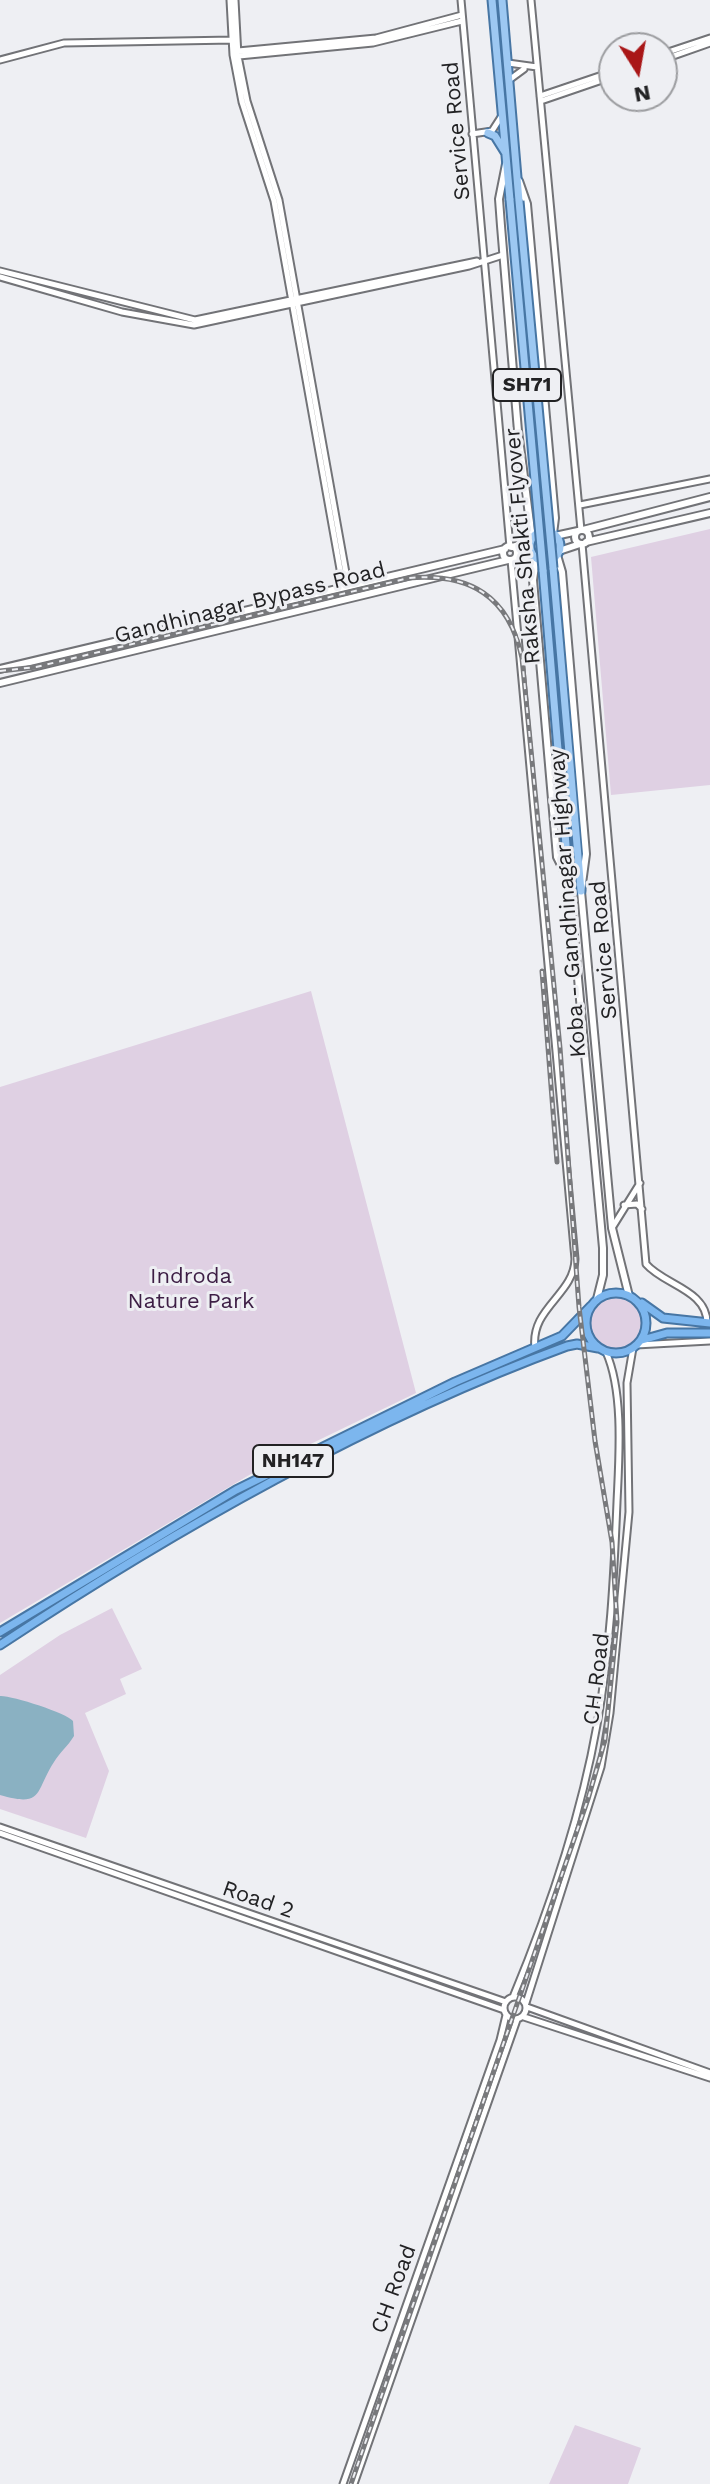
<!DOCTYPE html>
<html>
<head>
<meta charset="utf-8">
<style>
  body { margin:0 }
  #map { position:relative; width:710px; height:2484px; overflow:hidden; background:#eeeff3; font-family:"Work Sans",sans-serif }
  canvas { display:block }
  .north { position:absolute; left:598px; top:32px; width:80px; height:80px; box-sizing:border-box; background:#eeeff3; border:2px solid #9c9da0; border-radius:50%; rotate:169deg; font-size:22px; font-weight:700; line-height:32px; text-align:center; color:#222224 }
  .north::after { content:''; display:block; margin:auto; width:28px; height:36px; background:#a91617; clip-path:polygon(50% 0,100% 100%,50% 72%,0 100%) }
</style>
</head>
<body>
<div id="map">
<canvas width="710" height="2484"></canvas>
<div class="north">N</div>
</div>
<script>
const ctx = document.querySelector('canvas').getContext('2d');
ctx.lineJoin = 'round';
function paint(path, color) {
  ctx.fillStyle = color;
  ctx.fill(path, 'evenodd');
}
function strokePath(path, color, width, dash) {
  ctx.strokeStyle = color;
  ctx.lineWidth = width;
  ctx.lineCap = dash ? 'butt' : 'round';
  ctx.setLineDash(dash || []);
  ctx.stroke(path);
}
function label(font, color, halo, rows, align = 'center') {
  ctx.font = font + ' "Work Sans",sans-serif';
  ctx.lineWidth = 6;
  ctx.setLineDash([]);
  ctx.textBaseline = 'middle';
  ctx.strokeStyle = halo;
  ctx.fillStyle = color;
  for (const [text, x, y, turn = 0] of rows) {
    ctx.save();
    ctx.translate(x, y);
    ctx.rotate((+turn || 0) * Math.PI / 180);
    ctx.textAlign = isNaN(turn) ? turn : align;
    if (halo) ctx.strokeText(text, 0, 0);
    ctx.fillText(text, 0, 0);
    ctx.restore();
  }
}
paint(new Path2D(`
  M 710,529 L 710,785 L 611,795 L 591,557 Z
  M 311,991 L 416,1393 L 261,1468 L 0,1623 L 0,1087 Z
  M590 1324a26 26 0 1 1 52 0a26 26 0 1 1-52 0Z
  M 112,1608 L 142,1669 L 120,1679 L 126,1694 L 85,1713 L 109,1771 L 86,1838 L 0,1809 L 0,1675 L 60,1635 Z
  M 575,2425 L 641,2448 L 628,2484 L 549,2484 Z`), '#dfd0e3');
paint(new Path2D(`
  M 0,1696 C 10,1695 67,1713 73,1721 L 74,1736 C 68,1746 60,1752 54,1762 C 35,1791 44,1808 0,1795 Z`), '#8ab1c2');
const tertiary = new Path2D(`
  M 230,0 L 233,55 L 242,102 L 274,201 L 343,586
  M 235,0 L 238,56 L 247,101 L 279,200 L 348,584
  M 461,0 L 510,547
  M 531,0 L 581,530
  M 238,51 L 376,38 L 462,15
  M 662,54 L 710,38
  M 239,56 L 373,43 L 462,21
  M 0,60 L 64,43 L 233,40
  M 662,60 L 710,43
  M 508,63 L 537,67
  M 509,80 L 524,69
  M 540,96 L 614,71
  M 541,101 L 614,76
  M 472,134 L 492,131 L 501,117
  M 0,271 L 195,320 L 477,261
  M 0,277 L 122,312 L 194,325 L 469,266 L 503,255
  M 580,505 L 710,479
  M 582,544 L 646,1264 C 664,1285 707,1290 707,1323
  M 511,560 L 575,1259 C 574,1295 530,1308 535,1348
  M 624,1205 L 637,1204 L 642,1209
  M 612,1228 L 640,1183
  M 636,1345 L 710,1341
  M 0,1827 L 506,2002
  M 0,1833 L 504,2010
  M504 2008a11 11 0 1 1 22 0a11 11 0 1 1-22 0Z
  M 513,1997 C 548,1913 581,1815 597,1725 C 610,1652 614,1576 617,1502 C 619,1458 624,1392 606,1352
  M 526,2003 L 601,1767 L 610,1713 L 629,1512 L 627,1383 L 633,1348
  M 527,2007 L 710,2073
  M 524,2017 L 710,2078
  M 343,2484 L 500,2040 L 506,2015
  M 354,2484 L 517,2020`);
const secondary = new Path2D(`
  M 506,164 L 499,199 L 501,226 L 518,431 L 532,538
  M 519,181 L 527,204 L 555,518 L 553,534
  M575 537a7 7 0 1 1 14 0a7 7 0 1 1-14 0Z
  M 583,530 L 710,497
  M 555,536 L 578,531
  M 586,542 L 710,513
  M503 553a7 7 0 1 1 14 0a7 7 0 1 1-14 0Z
  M 512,547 L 530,541
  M 559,551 L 580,544
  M 557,555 L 562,572 L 586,854 L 581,891 L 612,1228 L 629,1296
  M 516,558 L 532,555
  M 536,559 L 533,580 L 557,857 L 569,881 L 603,1248 L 603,1275 L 597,1299
  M 0,669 L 505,549
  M 0,683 L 508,560`);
const primary = new Path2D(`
  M 492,0 L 510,200
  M 502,0 L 519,201
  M 488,133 L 495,136 L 505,152
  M530 546a15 15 0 1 1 30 0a15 15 0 1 1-30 0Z
  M 553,568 L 581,891
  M 543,570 L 569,881`);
const trunk = new Path2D(`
  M586 1323a30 30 0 1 1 60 0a30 30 0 1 1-60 0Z
  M 642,1303 L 663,1318 L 710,1323
  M 642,1340 L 667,1333 L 710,1333
  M 0,1632 L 236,1490 L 455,1382 L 562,1336 L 591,1306
  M 0,1645 C 172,1531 373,1417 567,1346 L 577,1344 L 598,1348`);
strokePath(tertiary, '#727377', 9);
strokePath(secondary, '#727377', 10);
strokePath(primary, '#4776a4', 11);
strokePath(trunk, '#4776a4', 11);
strokePath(tertiary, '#fff', 5);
strokePath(secondary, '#fff', 6);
strokePath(primary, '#9dc8f2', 7);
strokePath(trunk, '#7cb6ee', 7);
const rail = new Path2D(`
  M 0,671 L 36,667 L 409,578 C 470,573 509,596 522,658 L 560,1048 L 579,1307 L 595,1441 L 612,1542 L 617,1622 L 605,1740 L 588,1799 L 351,2484
  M 542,971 L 557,1162`);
strokePath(rail, '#78797c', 5);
strokePath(rail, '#eeeff3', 2, [6]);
const primaryBridge = new Path2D(`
  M 510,200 L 543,570
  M 519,201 L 553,568`);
strokePath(primaryBridge, '#4776a4', 11, []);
strokePath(primaryBridge, '#9dc8f2', 7);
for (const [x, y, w] of [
  [527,385,68],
  [293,1461,80]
]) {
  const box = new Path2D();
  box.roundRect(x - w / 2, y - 16, w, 32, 6);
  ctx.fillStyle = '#eeeff3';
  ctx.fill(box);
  strokePath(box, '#222224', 2);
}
label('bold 20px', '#222224', null, [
  ["SH71",527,385],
  ["NH147",293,1461]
]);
label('22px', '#222224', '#eeeff3', [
  ["Service Road",457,131,-95],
  ["Raksha Shakti Flyover",523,546,-95],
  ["Gandhinagar Bypass Road",250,603,-14],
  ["Koba - Gandhinagar Highway",568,903,-94],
  ["Service Road",604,950,-95],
  ["CH Road",597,1679,-83],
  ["Road 2",258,1900,19],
  ["CH Road",394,2289,-70]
]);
label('22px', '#3d1e45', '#eeeff3', [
  ["Indroda",191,1277],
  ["Nature Park",191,1302]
]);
</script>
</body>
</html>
